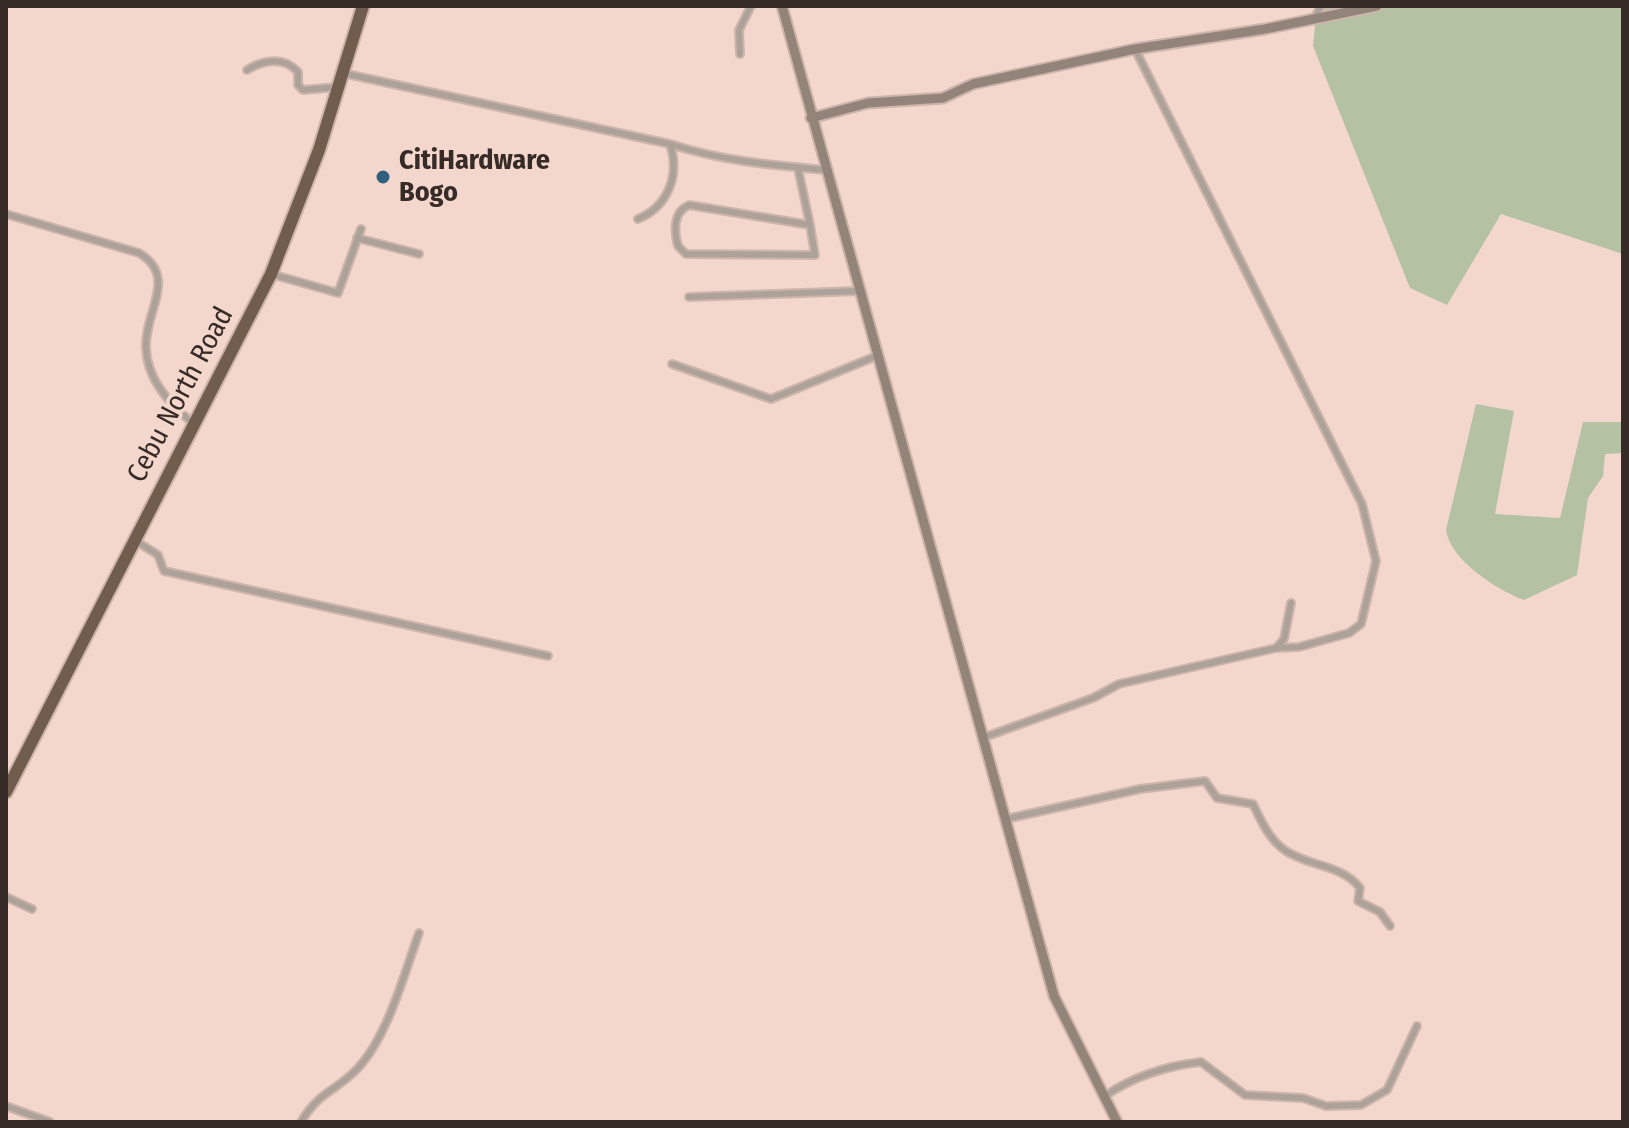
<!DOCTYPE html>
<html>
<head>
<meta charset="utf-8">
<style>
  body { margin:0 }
  #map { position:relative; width:1629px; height:1128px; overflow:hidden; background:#f4d7cc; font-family:"Fira Sans Condensed",sans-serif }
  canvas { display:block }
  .frame { position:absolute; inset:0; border:8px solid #362b27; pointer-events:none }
</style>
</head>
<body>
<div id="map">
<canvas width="1629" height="1128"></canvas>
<div class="frame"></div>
</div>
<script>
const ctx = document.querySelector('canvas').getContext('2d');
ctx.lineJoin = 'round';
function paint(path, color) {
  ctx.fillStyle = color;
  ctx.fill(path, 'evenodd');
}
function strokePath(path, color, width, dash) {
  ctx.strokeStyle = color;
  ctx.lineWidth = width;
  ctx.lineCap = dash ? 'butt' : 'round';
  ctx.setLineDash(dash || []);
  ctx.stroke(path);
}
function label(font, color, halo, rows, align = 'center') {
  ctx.font = font + ' "Fira Sans Condensed",sans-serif';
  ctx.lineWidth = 7;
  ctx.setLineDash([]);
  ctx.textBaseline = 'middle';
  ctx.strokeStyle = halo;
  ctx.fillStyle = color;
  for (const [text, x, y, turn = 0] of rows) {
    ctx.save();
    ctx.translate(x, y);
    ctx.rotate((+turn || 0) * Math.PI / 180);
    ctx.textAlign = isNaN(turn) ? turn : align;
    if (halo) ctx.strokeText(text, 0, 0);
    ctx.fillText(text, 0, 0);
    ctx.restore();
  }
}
paint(new Path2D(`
  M 1317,6 L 1623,6 L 1623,254 L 1501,214 L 1447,305 L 1410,288 L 1313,46 Z
  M 1476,404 L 1514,411 L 1495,514 L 1560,518 L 1583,422 L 1623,422 L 1623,453 L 1605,454 L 1603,476 L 1588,498 L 1577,575 L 1524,600 C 1497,590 1450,560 1446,530 Z`), '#b4c1a3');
const street = new Path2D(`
  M 1315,17 L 1321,6
  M 1135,49 L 1362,504 L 1376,561 L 1361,624 L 1349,633 L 1299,647 L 1276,648
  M 740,54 L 739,30 L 751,6
  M 247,70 C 263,60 284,56 298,72 L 298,85 L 303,90 L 338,87
  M 342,73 L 670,144 C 722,161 771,165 825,170
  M 798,168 L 810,225
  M 689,205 L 810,225 L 815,255 L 686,254 L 678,246 C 674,231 673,212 689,205 Z
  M 6,214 L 139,253 C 179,277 144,312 146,348 C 147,380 170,405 194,424
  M 638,219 C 669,206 680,174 670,144
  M 357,238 L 419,254
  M 271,274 L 338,293 L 361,229
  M 689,297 L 859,291
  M 672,364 L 771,399 L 879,355
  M 136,541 L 158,555 L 164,571 L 548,656
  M 982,738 L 1093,698 L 1119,684 L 1276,648 L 1284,639 L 1291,603
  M 1006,819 L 1140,789 L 1205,781 L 1217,798 L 1253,804 C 1261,821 1270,841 1286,851 C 1310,867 1341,864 1360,888 L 1358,901 L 1380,912 L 1390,926
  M 6,897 L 32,909
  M 1105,1096 C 1134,1076 1165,1066 1201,1062 L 1245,1095 L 1303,1098 L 1326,1106 L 1361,1105 L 1387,1090 L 1417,1026
  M 6,1106 L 50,1122
  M 301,1122 C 320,1090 337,1091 358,1068 C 388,1036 404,974 419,933`);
const secondary = new Path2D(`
  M 782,6 L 1054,996 L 1117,1122
  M 811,118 L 868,103 L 943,98 L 973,84 L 1135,49 L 1265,29 L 1377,6`);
const highway = new Path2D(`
  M 6,792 L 271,274 L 319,150 L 363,6`);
strokePath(street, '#ceb5ab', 10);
strokePath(secondary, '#ceb5ab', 13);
strokePath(highway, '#ceb5ab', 16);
strokePath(street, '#aca29a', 6);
strokePath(secondary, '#938479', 9);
strokePath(highway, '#715d4e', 12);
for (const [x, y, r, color] of [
  [383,177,8,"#31607f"]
]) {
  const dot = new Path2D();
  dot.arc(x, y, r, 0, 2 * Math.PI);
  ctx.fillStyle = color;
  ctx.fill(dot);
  strokePath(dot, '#f4d7cc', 3);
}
label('bold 28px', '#362b27', '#f4d7cc', [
  ["CitiHardware",399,161],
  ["Bogo",399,193]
], 'left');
label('28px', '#362b27', '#f4d7cc', [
  ["Cebu North Road",181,395,-62]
]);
</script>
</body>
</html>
